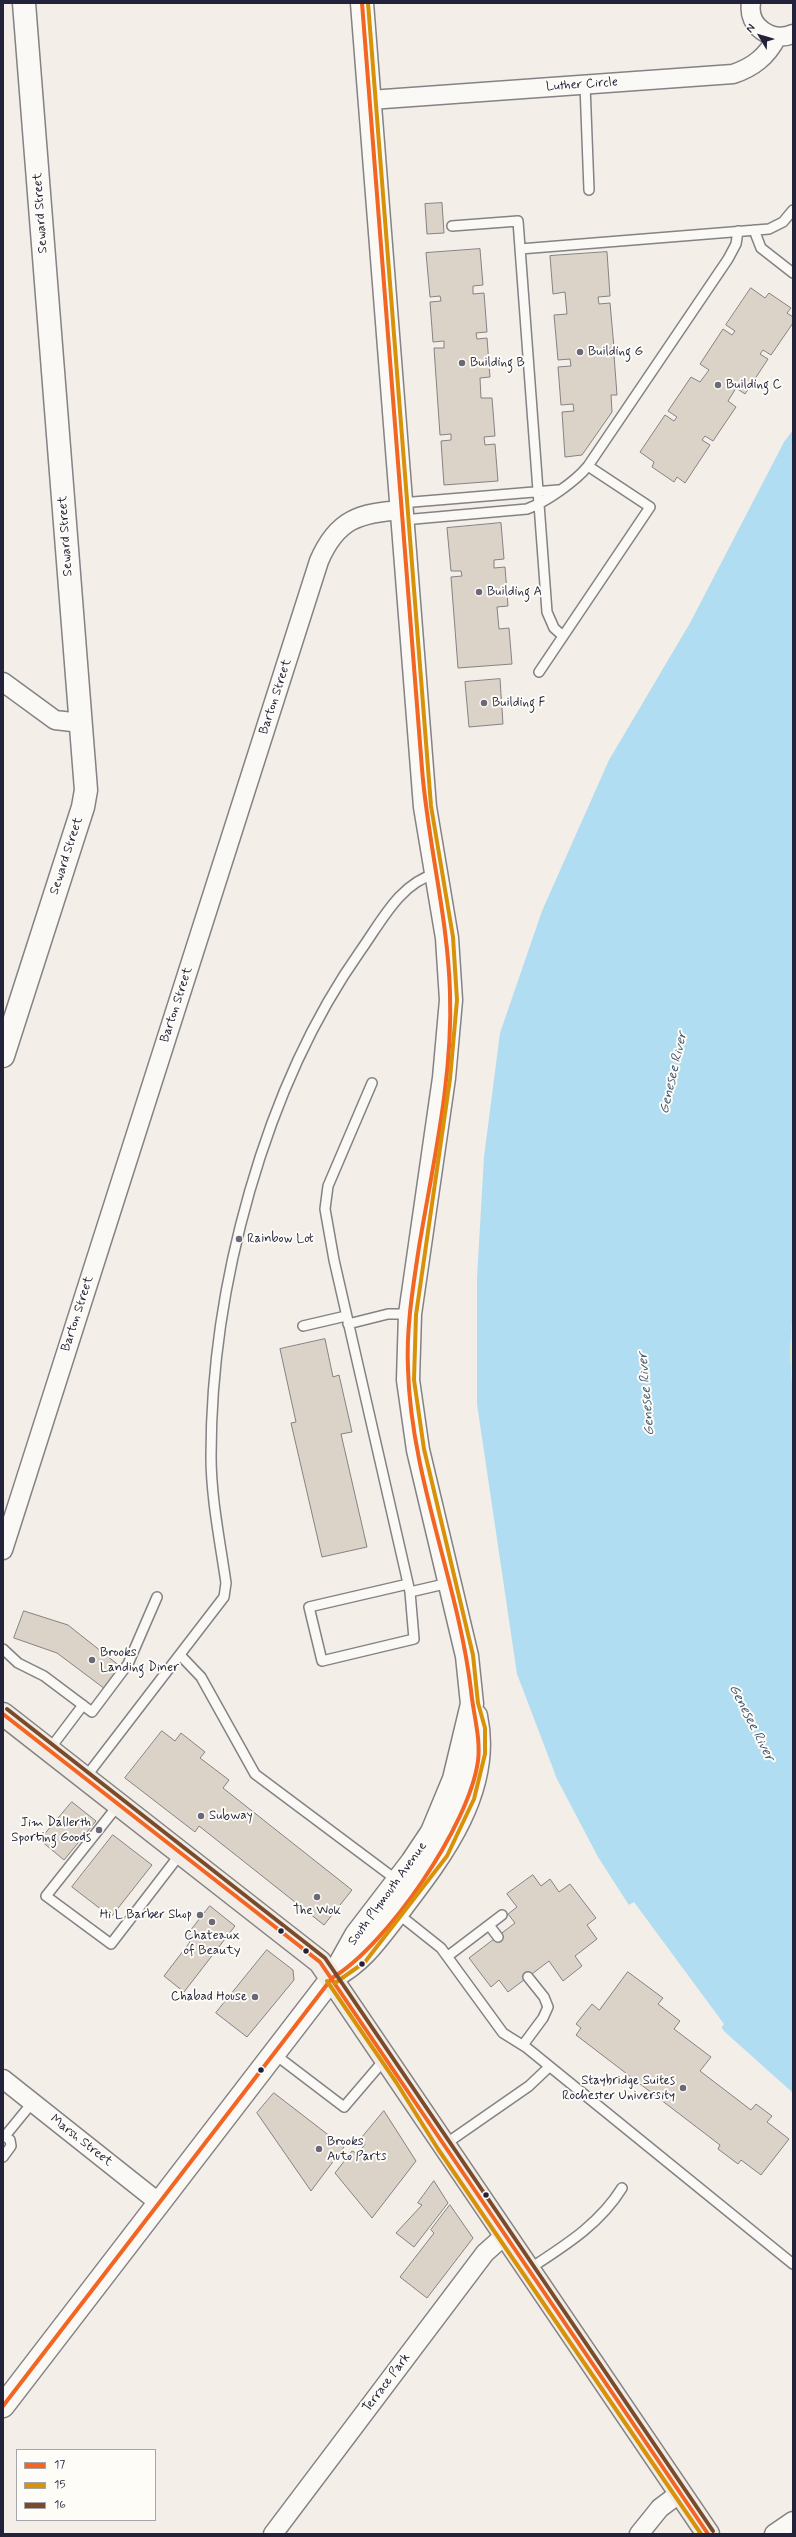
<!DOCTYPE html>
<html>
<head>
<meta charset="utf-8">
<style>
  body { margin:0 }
  #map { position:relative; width:796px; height:2537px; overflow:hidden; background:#f3eee8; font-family:Mynerve,sans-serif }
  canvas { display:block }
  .frame { position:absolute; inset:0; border:4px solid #22223b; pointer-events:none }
  .legend { position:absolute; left:16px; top:2449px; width:140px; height:72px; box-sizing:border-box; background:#fdfcf7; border:1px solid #a5a5ac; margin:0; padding:5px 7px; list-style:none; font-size:12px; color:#22223b }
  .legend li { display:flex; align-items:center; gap:8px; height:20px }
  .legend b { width:20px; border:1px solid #a5a5ac }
  .north { position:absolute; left:740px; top:16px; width:40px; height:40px; -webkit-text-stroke:3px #fdfcf7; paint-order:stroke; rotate:308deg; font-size:11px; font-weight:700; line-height:16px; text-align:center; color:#22223b }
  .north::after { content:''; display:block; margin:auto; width:14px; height:18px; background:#22223b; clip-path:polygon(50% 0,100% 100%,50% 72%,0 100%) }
</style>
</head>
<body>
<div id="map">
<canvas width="796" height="2537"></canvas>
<div class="frame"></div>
<ul class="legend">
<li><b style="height:5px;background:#f26522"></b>17</li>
<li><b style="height:5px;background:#d79209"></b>15</li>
<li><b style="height:5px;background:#7a4b2a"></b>16</li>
</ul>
<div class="north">N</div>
</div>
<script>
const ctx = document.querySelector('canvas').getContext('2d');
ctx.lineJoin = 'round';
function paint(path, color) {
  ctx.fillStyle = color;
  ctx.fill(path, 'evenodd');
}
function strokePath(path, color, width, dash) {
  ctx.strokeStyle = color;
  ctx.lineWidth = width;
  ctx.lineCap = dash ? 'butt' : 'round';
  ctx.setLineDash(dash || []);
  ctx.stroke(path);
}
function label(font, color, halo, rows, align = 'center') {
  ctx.font = font + ' Mynerve,sans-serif';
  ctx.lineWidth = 4;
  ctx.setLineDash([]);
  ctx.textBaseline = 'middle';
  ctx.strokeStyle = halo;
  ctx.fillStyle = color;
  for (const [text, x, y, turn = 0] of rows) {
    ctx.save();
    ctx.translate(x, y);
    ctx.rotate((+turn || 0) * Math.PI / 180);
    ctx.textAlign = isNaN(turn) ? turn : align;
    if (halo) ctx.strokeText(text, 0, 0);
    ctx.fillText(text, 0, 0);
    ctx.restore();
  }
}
paint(new Path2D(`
  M 793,1308 L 793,1401 L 790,1352 Z`), '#e1e7bb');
paint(new Path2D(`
  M 793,430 L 793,1308 L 790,1352 L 793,1401 L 793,2093 L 725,2032 L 645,1930 L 598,1857 L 557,1779 L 517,1674 L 477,1404 L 477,1278 L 484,1157 L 500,1033 L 542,911 L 609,760 L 690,623 L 784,442 Z`), '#b0ddf1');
paint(new Path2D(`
  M 634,1902 L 724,2024 L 720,2030 L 643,1931 L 627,1906 Z`), '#f3eee8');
const building = new Path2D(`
  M 442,203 L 444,233 L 427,234 L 425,204 Z
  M 480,249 L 483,285 L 473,286 L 473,294 L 484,293 L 487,332 L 476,333 L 477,339 L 487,338 L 490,377 L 480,378 L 481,398 L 492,398 L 495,436 L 484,437 L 485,445 L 495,444 L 498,481 L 444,485 L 441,441 L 451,440 L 451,434 L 440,435 L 434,348 L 444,348 L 444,341 L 433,342 L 430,302 L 441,301 L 440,296 L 430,297 L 426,253 Z
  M 607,252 L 610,296 L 598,297 L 599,304 L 610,303 L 614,348 L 602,349 L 602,356 L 614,355 L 617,395 L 611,395 L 612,412 L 582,455 L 565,457 L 562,412 L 574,411 L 573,404 L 561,405 L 558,367 L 571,366 L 570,359 L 558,360 L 554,315 L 567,314 L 565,292 L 553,294 L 550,256 Z
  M 751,288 L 765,298 L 769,293 L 791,308 L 787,313 L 793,317 L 793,323 L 771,355 L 763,350 L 760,354 L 768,359 L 745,394 L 736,388 L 728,401 L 736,407 L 713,441 L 705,436 L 702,440 L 710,445 L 685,483 L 677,477 L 674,482 L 652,467 L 654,462 L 640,452 L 665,415 L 674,421 L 677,417 L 668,411 L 691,377 L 700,382 L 709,370 L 700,364 L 723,329 L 732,335 L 735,331 L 726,325 Z
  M 501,523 L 504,559 L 494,560 L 494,568 L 505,567 L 508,606 L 497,607 L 499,629 L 509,628 L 512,664 L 458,668 L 451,577 L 462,576 L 461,571 L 451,571 L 447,528 Z
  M 500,679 L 503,724 L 469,727 L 465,682 Z
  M 325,1339 L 333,1377 L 339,1375 L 352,1432 L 341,1434 L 367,1547 L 322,1557 L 291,1423 L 296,1422 L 280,1349 Z
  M 24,1611 L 68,1625 L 121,1667 L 105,1689 L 57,1653 L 14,1638 Z
  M 162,1731 L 175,1741 L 181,1733 L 205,1752 L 200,1758 L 229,1780 L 223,1788 L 352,1890 L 324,1925 L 199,1826 L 195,1832 L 125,1778 Z
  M 72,1802 L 96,1821 L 64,1860 L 40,1840 Z
  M 113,1835 L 152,1865 L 111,1917 L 72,1887 Z
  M 533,1875 L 541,1886 L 550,1879 L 559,1892 L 570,1884 L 596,1918 L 587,1925 L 597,1939 L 575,1956 L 582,1966 L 563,1981 L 549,1961 L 508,1992 L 499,1980 L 491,1987 L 469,1958 L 515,1923 L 508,1914 L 517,1907 L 507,1894 Z
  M 210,1906 L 235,1926 L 184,1992 L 164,1976 L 190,1942 L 185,1938 Z
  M 267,1950 L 293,1970 L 294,1980 L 247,2037 L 216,2013 Z
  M 628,1972 L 663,1998 L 658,2004 L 680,2021 L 674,2029 L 711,2057 L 700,2071 L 751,2110 L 756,2104 L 772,2116 L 767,2122 L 789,2139 L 761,2175 L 741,2160 L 738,2164 L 718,2149 L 720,2145 L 576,2035 L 581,2028 L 576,2024 L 592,2004 L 599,2010 Z
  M 274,2093 L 344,2147 L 311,2191 L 257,2113 Z
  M 384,2111 L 416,2161 L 372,2218 L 335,2173 L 352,2151 L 358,2154 L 365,2144 L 360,2140 Z
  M 434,2181 L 448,2203 L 414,2247 L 396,2233 L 422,2205 L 418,2203 Z
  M 450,2205 L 473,2238 L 427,2298 L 400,2277 L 434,2233 L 431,2230 Z`);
paint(building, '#dbd2c8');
strokePath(building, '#848284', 1);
const lane = new Path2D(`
  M 585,85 L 589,190
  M 452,226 L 518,221 L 547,612 L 554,628 L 563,636
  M 754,230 L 761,248 L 793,273
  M 520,249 L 769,229 L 783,222 L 793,210
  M 401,503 L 558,490
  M 403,520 L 527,509 C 546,502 576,481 588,466 L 728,259 L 736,244 L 738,231
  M 539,672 L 650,507 L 588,466
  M 372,1083 L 328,1186 L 325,1209 L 334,1260 L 410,1592 L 414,1639 L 322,1661 L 309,1607 L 408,1584
  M 348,1324 L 388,1314 L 410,1314
  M 303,1326 L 346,1316
  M 410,1592 L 449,1583
  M 3,1649 L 18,1663 L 44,1676 L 92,1712 L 128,1664 L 157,1597
  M 180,1655 L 201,1677 L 255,1774 L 398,1881
  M 49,1750 L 83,1705
  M 85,1778 L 224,1597 L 226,1583 C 220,1541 211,1498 211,1456 C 211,1288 264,1087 361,950 C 381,922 400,883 435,874
  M 119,1804 L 46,1896 L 111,1944 L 181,1853
  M 397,1913 L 441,1948 L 503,2033 L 527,2048 L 793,2264
  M 489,1925 L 498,1937
  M 448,1956 L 502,1915
  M 523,2045 L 543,2018 L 548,2007 L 544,1997 L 528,1977
  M 273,2053 L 344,2107 L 385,2059
  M 3,2135 L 10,2140 L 11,2146 L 3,2157
  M 5,2136 L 32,2103
  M 444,2145 L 529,2086 L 549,2067
  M 529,2269 C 564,2246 599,2225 622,2188`);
const street = new Path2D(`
  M 751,3 C 747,27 772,43 793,34
  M 370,100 L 733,74 C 754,67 767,56 777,37
  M 3,682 L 55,720 L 81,723
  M 3,1550 L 319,561 C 337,519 359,513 402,510
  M 3,2079 L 158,2202
  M 273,2534 L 485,2253 L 504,2236
  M 639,2534 L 660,2508 L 680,2493
  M 774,2534 L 793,2521`);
const secondary = new Path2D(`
  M 3,1056 L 83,807 L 86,790 L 24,3
  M 334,1976 C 362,1962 379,1936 398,1912 C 440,1857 492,1791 476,1716
  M 3,2406 L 332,1978 L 356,1935 L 412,1862 L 432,1832 L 454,1779 L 472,1704 L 467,1656 L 418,1450 L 408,1380 L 410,1314 L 444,1078 L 451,1000 L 447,938 L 425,807 L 362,3`);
const primary = new Path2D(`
  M 3,1714 L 320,1962 L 708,2534`);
strokePath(lane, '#848284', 12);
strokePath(street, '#848284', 21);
strokePath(secondary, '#848284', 25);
strokePath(primary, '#848284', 25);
strokePath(lane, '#faf9f6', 9);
strokePath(street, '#faf9f6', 18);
strokePath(secondary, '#faf9f6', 22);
strokePath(primary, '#f1ece5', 22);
strokePath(new Path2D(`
  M 3,1714 L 320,1962 L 708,2534
  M 3,2406 L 332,1978 C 387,1945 469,1826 478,1761 C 481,1738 473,1713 471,1690 C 458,1582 411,1478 408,1369 C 406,1328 413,1287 419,1247 C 433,1163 453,1078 450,993 C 448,918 428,844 422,769 C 402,514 382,258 362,3`), '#f26522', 4);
strokePath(new Path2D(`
  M 327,1981 L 396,2082 L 438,2149 L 701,2534
  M 335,1983 L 365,1962 L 447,1856 L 474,1799 L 485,1754 L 485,1728 L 478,1703 L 473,1655 L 424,1449 L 414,1380 L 416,1315 L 450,1079 L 457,1000 L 453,937 L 431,806 L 368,3`), '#d79209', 4);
strokePath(new Path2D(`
  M 7,1709 L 325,1958 L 713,2531`), '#7a4b2a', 4);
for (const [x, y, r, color] of [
  [580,352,4,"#6b6978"],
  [462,363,4,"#6b6978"],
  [718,385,4,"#6b6978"],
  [479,592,4,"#6b6978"],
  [484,703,4,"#6b6978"],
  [239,1239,4,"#6b6978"],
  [92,1660,4,"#6b6978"],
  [201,1816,4,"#6b6978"],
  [99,1830,4,"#6b6978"],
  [317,1897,4,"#6b6978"],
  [200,1915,4,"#6b6978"],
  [212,1922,4,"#6b6978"],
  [281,1931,3.5,"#22223b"],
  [306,1951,3.5,"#22223b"],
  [362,1964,3.5,"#22223b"],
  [255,1997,4,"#6b6978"],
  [261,2070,3.5,"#22223b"],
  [683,2088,4,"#6b6978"],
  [319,2149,4,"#6b6978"],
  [486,2195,3.5,"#22223b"]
]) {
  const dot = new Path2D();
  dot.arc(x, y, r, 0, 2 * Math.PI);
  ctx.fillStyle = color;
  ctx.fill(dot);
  strokePath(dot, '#fdfcf7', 1.5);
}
label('13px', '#22223b', '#fdfcf7', [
  ["Luther Circle",582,85,-4],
  ["Seward Street",41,213,-94],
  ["Seward Street",66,536,-94],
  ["Barton Street",276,697,-72],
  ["Seward Street",67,856,-72],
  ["Barton Street",177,1005,-72],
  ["Barton Street",78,1314,-72],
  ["South Plymouth Avenue",388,1894,-54],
  ["Marsh Street",81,2141,38],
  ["Terrace Park",387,2383,-53]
]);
label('13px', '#22223b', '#fdfcf7', [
  ["Building G",588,352],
  ["Building B",470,363],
  ["Building C",726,385],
  ["Building A",487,592],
  ["Building F",492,703],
  ["Rainbow Lot",247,1239],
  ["Brooks",100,1653],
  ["Landing Diner",100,1668],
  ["Subway",209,1816],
  ["Jim Dallerth",91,1823,"right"],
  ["Sporting Goods",91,1838,"right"],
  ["The Wok",317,1911,"center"],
  ["Hi L Barber Shop",192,1915,"right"],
  ["Chateaux",212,1936,"center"],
  ["of Beauty",212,1951,"center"],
  ["Chabad House",247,1997,"right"],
  ["Staybridge Suites",675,2081,"right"],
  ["Rochester University",675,2096,"right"],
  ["Brooks",327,2142],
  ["Auto Parts",327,2157]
], 'left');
label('italic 14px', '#445873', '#fdfcf7', [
  ["Genesee River",674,1073,-77],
  ["Genesee River",647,1394,-95],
  ["Genesee River",751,1723,63]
]);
</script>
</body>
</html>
